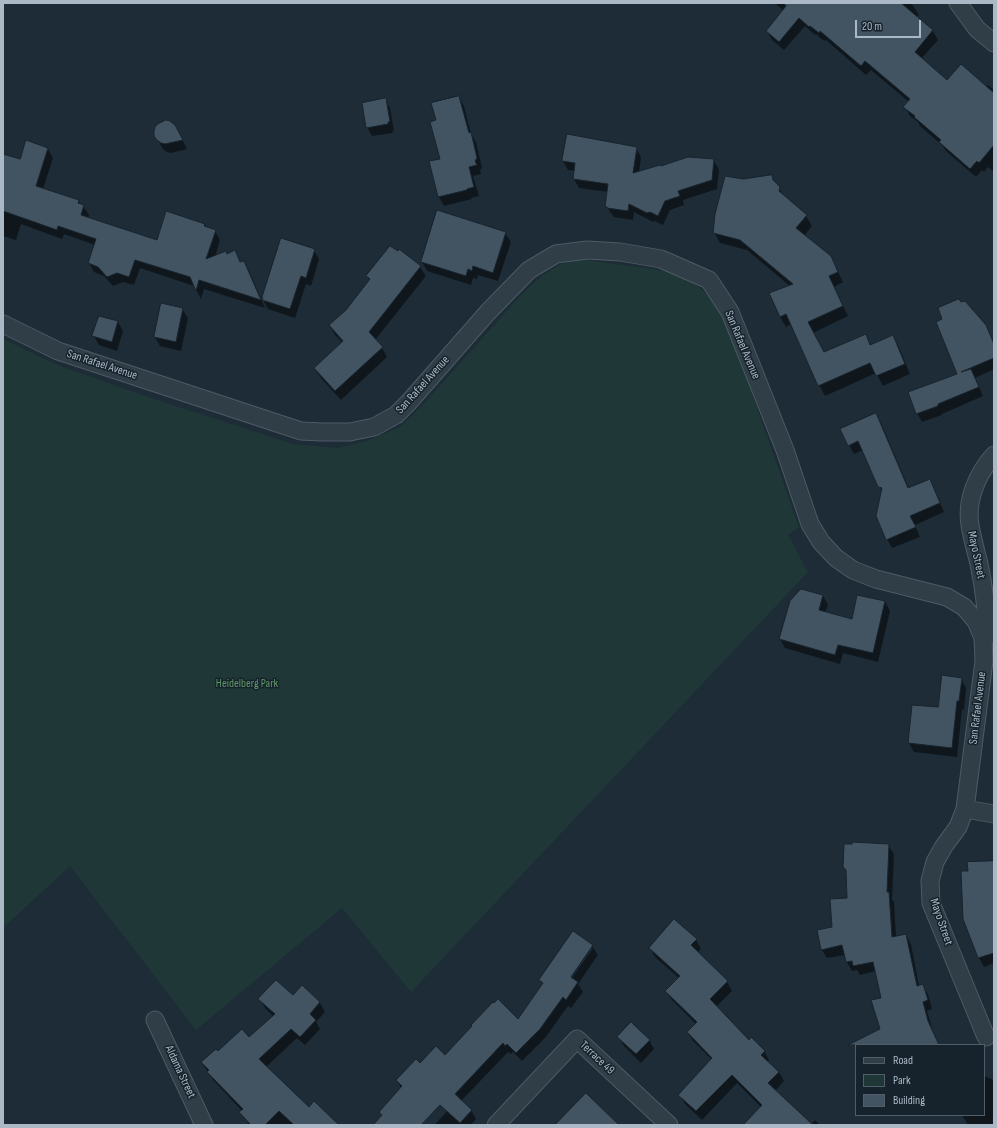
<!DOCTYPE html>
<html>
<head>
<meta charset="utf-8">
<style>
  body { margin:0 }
  #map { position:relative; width:997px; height:1128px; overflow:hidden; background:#1d2c37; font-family:"Sofia Sans Condensed",sans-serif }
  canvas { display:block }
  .frame { position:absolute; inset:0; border:4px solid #aab9c5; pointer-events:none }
  .legend { position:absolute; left:855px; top:1044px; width:130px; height:72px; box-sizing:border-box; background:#16222c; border:1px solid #515e69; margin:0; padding:5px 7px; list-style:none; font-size:12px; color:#aab9c5 }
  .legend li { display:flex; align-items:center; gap:8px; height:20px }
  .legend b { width:20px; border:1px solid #515e69 }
  .scale { position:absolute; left:855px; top:20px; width:66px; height:18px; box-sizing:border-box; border:2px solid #aab9c5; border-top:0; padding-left:5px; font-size:12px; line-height:14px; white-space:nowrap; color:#aab9c5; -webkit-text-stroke:3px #16222c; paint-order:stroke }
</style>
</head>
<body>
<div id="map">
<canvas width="997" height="1128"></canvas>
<div class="frame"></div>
<ul class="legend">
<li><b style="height:5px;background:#303e48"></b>Road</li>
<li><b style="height:11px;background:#1f3837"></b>Park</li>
<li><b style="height:11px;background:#425462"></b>Building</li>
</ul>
<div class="scale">20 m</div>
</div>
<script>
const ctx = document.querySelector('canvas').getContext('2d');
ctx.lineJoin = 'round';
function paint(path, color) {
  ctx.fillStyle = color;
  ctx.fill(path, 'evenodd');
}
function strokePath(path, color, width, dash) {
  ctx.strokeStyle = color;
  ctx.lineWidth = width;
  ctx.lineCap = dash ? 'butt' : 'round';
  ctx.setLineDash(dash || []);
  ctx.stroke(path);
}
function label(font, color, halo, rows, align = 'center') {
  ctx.font = font + ' "Sofia Sans Condensed",sans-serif';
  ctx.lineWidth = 3;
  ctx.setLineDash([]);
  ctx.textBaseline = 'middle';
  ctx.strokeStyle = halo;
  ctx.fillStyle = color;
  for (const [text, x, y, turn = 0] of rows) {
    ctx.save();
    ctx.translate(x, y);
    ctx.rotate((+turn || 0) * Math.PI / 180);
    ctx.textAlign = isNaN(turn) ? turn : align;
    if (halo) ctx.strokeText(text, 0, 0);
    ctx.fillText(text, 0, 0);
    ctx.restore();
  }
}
paint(new Path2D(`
  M 579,259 L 666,271 L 686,278 L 700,288 L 714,302 L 726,320 L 799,527 L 788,535 L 808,572 L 411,992 L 342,908 L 196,1030 L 70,866 L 3,928 L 3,339 L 57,365 L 145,396 L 293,444 L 337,448 L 367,441 L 400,427 L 422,406 L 521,295 L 543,275 L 559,265 Z`), '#1f3837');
paint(new Path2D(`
  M 775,3 L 910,3 L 913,6 L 919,15 L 916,17 L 933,31 L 938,40 L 921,59 L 947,82 L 986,87 L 988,85 L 994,90 L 994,172 L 988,167 L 984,172 L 982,170 L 976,177 L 946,151 L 942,145 L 920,126 L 918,122 L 910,116 L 905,107 L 909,102 L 871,70 L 866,75 L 826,40 L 824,41 L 816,34 L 815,35 L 805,26 L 784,50 L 772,40 L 767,31 L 784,11 Z
  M 459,97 L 464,106 L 471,134 L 476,142 L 482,168 L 480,170 L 481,174 L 473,176 L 479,196 L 471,198 L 472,199 L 444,206 L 439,197 L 430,162 L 441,159 L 437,121 Z
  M 385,99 L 390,108 L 394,131 L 392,131 L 393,133 L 372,136 L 367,127 Z
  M 166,121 L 180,135 L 187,149 L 171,153 L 167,152 L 163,149 L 155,135 L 158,124 Z
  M 636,148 L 641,157 L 639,173 L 713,160 L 719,169 L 717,189 L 683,200 L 684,205 L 670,210 L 663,225 L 655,221 L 653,222 L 634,212 L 633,220 L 614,217 L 606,206 L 608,192 L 579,188 L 574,179 L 575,171 L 568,170 L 563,161 Z
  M 48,149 L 53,158 L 43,189 L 78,200 L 81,205 L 83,206 L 89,215 L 88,218 L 157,241 L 205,224 L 207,228 L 215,231 L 220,240 L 215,257 L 227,255 L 235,252 L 241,263 L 244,262 L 249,271 L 265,308 L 204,289 L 201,299 L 194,286 L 140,268 L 134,285 L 123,282 L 113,286 L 104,276 L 94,272 L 89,263 L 95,245 L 64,234 L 62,239 L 21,224 L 16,240 L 3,236 L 3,162 L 21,160 Z
  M 771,176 L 785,198 L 806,216 L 812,226 L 804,236 L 836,268 L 843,282 L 834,287 L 848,316 L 813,333 L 824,353 L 865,335 L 871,346 L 893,337 L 899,347 L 910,374 L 883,386 L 876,373 L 825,396 L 819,385 L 791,324 L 786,327 L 780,317 L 790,286 L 747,250 L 720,243 L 714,232 L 743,180 Z
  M 505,233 L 511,242 L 498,281 L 478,275 L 477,279 L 473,278 L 471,285 L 427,271 L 422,262 Z
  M 314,250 L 319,259 L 311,286 L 306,284 L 295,318 L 268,309 L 263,300 L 263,298 Z
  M 420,267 L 426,276 L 375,340 L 382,348 L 387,357 L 341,400 L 321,378 L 315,369 L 343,343 L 335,335 L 330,326 L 346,310 L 370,281 L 367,276 Z
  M 162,304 L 182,309 L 188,318 L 181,351 L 160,346 L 155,337 Z
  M 944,320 L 985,325 L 994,343 L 994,369 L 975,378 L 983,396 L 942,414 L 942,415 L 922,422 L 917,413 L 959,374 Z
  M 118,322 L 123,331 L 117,351 L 99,345 L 94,336 Z
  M 876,414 L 881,423 L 909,489 L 929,480 L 934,489 L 944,512 L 915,525 L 920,537 L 892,548 L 887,539 L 882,492 L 863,450 L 854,454 L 849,445 Z
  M 823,596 L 828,605 L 825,613 L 852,621 L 885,602 L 890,611 L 878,662 L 843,653 L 840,664 L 785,648 L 780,639 Z
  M 961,679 L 966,688 L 964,710 L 962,709 L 957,757 L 914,752 L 909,743 L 939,708 Z
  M 888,845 L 894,854 L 892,899 L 894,902 L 896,937 L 906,935 L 911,944 L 919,986 L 922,985 L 928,994 L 932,1009 L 927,1011 L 933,1031 L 939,1045 L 876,1045 L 881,1030 L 882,998 L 876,971 L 860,975 L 857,970 L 852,971 L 847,962 L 845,955 L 827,958 L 822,950 L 848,898 L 847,872 L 844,867 Z
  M 994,862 L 994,963 L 984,967 L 979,958 L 964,919 L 969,872 Z
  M 574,932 L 592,946 L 598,955 L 578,984 L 583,992 L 571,1008 L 568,1006 L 545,1038 L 522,1061 L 513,1052 L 511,1054 L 508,1052 L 461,1101 L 471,1110 L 476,1119 L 471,1125 L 434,1125 L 460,1098 L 446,1084 L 405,1125 L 389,1125 L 385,1121 L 380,1112 L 401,1088 L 397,1080 L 420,1064 L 445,1056 L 518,1020 L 543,984 L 540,980 ZM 590,948 L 593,948 L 569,982 L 567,981 Z
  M 696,940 L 701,949 L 698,952 L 727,982 L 732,991 L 716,1007 L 749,1041 L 764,1051 L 769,1060 L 767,1062 L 779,1072 L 784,1081 L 775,1091 L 811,1124 L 815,1120 L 820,1125 L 744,1125 L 761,1107 L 737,1083 L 702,1120 L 685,1104 L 680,1095 L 712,1060 L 693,1041 L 688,1032 L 696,1024 L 672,1000 L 666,991 L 679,978 L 655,957 L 650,948 Z
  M 302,987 L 320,1003 L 325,1012 L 316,1022 L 320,1029 L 305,1045 L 297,1038 L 266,1067 L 309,1109 L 338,1125 L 249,1125 L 241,1112 L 242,1111 L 214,1081 L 202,1063 L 218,1053 L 249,1039 L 274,1017 L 265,1008 L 260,999 L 293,997 Z
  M 618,1037 L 649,1040 L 654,1049 L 641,1063 L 624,1046 Z
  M 984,1076 L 994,1080 L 994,1115 L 992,1121 L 994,1120 L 994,1125 L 968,1125 L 962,1115 L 984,1115 Z`), '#0007');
const building = new Path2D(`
  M 783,3 L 901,3 L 933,30 L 915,52 L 947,80 L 961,64 L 994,93 L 994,145 L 979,163 L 977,161 L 970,169 L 939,142 L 941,140 L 914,117 L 915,116 L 903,107 L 910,99 L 865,61 L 861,66 L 820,31 L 819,33 L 810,26 L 809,27 L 799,18 L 779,42 L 766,31 L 786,6 Z
  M 459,96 L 469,133 L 471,132 L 477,158 L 475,161 L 477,165 L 469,167 L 474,187 L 467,189 L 467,190 L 438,197 L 429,161 L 440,159 L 430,122 L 436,120 L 431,103 Z
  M 386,98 L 390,122 L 388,122 L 388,124 L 366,128 L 362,103 Z
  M 166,120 L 170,121 L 175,125 L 183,140 L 165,144 L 161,143 L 157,140 L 154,136 L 154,131 L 155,127 L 158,124 Z
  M 567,134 L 637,147 L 633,173 L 660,165 L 661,166 L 688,157 L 714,159 L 712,180 L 678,191 L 680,196 L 665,201 L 658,216 L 650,212 L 647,213 L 629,204 L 628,211 L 607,208 L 607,207 L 605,206 L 608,184 L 573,179 L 575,163 L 562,161 Z
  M 26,140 L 48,148 L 36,186 L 79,200 L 78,203 L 84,205 L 81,215 L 157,240 L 166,211 L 205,224 L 204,226 L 216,230 L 206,259 L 226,251 L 227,254 L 235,250 L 240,262 L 244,261 L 261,300 L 199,280 L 196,291 L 190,277 L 135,260 L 129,277 L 117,273 L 107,277 L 98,267 L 88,263 L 96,239 L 58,226 L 57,230 L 3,211 L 3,154 L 20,159 Z
  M 772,175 L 773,180 L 780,187 L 779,191 L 807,215 L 796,228 L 831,256 L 838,272 L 829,276 L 843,306 L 808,322 L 824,352 L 866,334 L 870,345 L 893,335 L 905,364 L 876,376 L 870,363 L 818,386 L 786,314 L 780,317 L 769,293 L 793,284 L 740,240 L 713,233 L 715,214 L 725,176 L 743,179 Z
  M 437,210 L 506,232 L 493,273 L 473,266 L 472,271 L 468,269 L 466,276 L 421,262 Z
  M 281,238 L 315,249 L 306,278 L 301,276 L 290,309 L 262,300 L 263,298 L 262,298 Z
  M 390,246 L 398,251 L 399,249 L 421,266 L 369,332 L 383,347 L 335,391 L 314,368 L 343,341 L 329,325 L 346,310 L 370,279 L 366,276 Z
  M 959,299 L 961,302 L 965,301 L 986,325 L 994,344 L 994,358 L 961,372 L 971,369 L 979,387 L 938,404 L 938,406 L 916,414 L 908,392 L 957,374 L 936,322 L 942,319 L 938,308 Z
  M 161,303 L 183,308 L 176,342 L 154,337 Z
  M 99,316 L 118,321 L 112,342 L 92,336 Z
  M 876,413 L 908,488 L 930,479 L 940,503 L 910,516 L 916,527 L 886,540 L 876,516 L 882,488 L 878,487 L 858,441 L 848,446 L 840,429 Z
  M 801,589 L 823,595 L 819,610 L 852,619 L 857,595 L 885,601 L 873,653 L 838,645 L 835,655 L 779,639 L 790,601 Z
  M 942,675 L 962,678 L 959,701 L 957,701 L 952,748 L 908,743 L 912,705 L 938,707 Z
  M 852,842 L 889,844 L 887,892 L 889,892 L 892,937 L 906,934 L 917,986 L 923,984 L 928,1000 L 923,1002 L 928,1021 L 939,1045 L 848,1045 L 880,1029 L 871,1000 L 881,998 L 873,962 L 853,966 L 852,961 L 846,962 L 842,945 L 821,950 L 817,930 L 832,927 L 830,899 L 847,898 L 846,870 L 843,867 L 844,844 L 852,844 Z
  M 994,861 L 994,953 L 978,958 L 963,919 L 961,871 L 968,871 L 967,862 Z
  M 674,919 L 697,939 L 691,945 L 728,981 L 710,999 L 749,1040 L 751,1037 L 765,1051 L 761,1055 L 779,1072 L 768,1083 L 813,1125 L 743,1125 L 762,1105 L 732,1075 L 696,1111 L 678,1095 L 712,1058 L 687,1032 L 697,1022 L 665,991 L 680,976 L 649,948 Z
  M 573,931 L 593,945 L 571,977 L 578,982 L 566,1000 L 563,997 L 540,1029 L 516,1053 L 507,1044 L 505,1046 L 503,1043 L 455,1094 L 472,1110 L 460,1123 L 440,1105 L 421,1125 L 373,1125 L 382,1115 L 379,1112 L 402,1086 L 396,1080 L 416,1059 L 420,1063 L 436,1046 L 445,1055 L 472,1026 L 471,1025 L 493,1002 L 494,1003 L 498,999 L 518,1019 L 543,983 L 539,980 Z
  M 276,980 L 293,995 L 302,985 L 320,1002 L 310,1014 L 316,1020 L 300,1037 L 291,1029 L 259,1059 L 309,1107 L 314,1101 L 339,1125 L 292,1125 L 293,1124 L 279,1111 L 265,1125 L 251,1125 L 239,1112 L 243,1109 L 207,1072 L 209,1070 L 201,1062 L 216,1049 L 218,1051 L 242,1029 L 249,1037 L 275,1014 L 258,999 Z
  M 631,1022 L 650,1040 L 636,1054 L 617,1037 Z
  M 586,1093 L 619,1125 L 555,1125 Z`);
paint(building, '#425462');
strokePath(building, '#18242e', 1);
const minor = new Path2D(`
  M 958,3 L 977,29 L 994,43
  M 3,324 L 58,351 L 301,431 L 322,432 L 350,432 L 374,427 L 396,415 L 409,402 L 488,312 L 529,270 L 556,254 L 587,250 L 620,252 L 661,259 L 709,280 L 730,312 L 785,450 L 810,524 L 821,542 L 836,558 L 853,570 L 876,579 L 947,597 L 964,607 L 976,621 L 983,638 L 984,661 L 965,809 L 994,814
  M 986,637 C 988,613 984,588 979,564 C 976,551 972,538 970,525 C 966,500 977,474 994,455
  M 965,809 L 958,827 L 944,846 L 935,862 L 930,881 L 931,903 L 986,1037
  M 155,1020 L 204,1125
  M 496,1125 L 577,1039 L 669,1125`);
strokePath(minor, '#4e5b66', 19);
strokePath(minor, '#303e48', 17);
label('12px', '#aab9c5', '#16222c', [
  ["San Rafael Avenue",742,345,67],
  ["San Rafael Avenue",102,365,18],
  ["San Rafael Avenue",423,385,-48],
  ["Mayo Street",976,555,78],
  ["San Rafael Avenue",978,708,-83],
  ["Mayo Street",941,922,71],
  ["Terrace 49",597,1058,43],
  ["Aldama Street",180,1072,65]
]);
label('12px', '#609764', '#16222c', [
  ["Heidelberg Park",247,684]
]);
</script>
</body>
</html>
